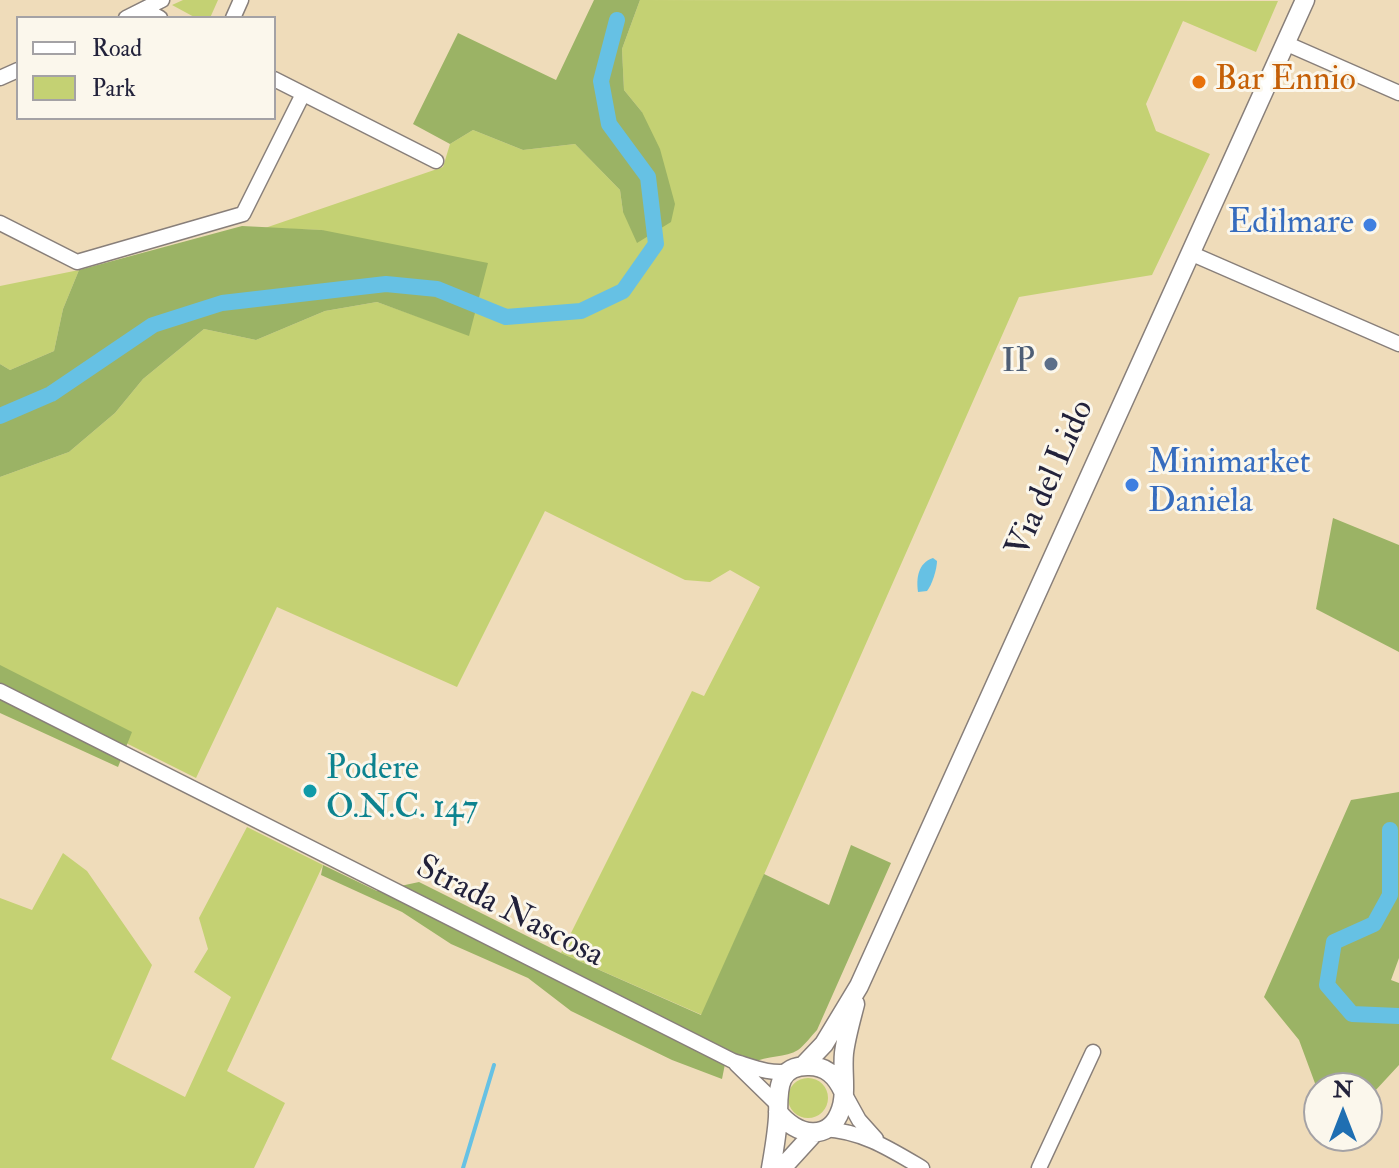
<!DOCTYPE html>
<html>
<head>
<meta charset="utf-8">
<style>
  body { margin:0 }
  #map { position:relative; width:1399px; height:1168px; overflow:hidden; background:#efdcba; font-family:"IM FELL Double Pica",serif }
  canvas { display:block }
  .legend { position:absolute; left:16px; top:16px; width:260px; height:104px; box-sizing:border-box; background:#fbf7ec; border:2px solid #a4a2a5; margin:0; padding:10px 14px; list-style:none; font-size:24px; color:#22223b }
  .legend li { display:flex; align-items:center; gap:16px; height:40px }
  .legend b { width:40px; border:2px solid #a4a2a5 }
  .north { position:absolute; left:1303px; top:1072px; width:80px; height:80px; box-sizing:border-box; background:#fbf7ec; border:2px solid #a4a2a5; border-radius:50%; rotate:0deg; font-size:22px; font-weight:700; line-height:32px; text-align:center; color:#22223b }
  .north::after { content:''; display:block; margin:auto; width:28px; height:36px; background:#1f6fb2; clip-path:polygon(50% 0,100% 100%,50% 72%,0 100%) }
</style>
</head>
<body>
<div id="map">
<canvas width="1399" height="1168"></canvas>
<ul class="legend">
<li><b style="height:10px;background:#fff"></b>Road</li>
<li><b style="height:22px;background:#c4d173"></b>Park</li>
</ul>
<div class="north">N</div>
</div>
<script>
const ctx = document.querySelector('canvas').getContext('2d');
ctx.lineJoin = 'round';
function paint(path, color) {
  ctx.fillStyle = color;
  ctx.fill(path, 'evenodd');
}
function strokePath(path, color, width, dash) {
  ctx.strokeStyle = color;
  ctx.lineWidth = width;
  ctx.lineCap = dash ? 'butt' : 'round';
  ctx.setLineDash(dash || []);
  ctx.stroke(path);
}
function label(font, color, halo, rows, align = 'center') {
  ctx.font = font + ' "IM FELL Double Pica",serif';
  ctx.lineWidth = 6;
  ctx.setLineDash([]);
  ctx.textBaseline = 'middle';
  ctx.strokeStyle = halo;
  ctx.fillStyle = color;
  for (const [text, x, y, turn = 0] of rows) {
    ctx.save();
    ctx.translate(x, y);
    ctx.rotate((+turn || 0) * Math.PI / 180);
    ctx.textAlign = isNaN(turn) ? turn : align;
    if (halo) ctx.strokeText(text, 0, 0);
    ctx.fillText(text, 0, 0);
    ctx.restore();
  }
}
paint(new Path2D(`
  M 183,0 L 218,0 L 210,18 L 196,18 L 172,5 Z
  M 640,0 L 1278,1 L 1256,52 L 1183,21 L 1146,104 L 1156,131 L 1210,154 L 1152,275 L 1019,297 L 702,1015 L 561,953 L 692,691 L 704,696 L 760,587 L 730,570 L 710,582 L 685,580 L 545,511 L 457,687 L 277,607 L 196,778 L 0,680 L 0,477 L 69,452 L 115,413 L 143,379 L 204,329 L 256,340 L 325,311 L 377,302 L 469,335 L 322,230 L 265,228 L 443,167 L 450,144 L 473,130 L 523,150 L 575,144 L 620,190 L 623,212 L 642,112 L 624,90 L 622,49 Z
  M 79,270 L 63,309 L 54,351 L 10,370 L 0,364 L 0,286 Z
  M 247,827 L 323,865 L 227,1071 L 285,1103 L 254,1168 L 0,1168 L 0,898 L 32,910 L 63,853 L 87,871 L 152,965 L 111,1059 L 185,1097 L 231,997 L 194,972 L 208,949 L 199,918 Z
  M788 1098a20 20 0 1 1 40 0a20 20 0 1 1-40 0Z`), '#c4d173');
paint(new Path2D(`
  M 594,0 L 640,0 L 622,49 L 624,90 L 642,112 L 660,149 L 675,204 L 671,222 L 637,243 L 623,212 L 620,190 L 575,144 L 523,150 L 473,130 L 450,144 L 413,124 L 458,33 L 556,80 Z
  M 242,226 L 322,230 L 488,263 L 469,336 L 377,302 L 325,311 L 256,340 L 204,329 L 143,379 L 115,413 L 69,452 L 0,477 L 0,364 L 10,370 L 54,351 L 63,309 L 79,270 Z
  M 1333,518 L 1399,545 L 1399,652 L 1316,609 Z
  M 0,665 L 132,732 L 118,767 L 0,713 Z
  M 1399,792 L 1399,958 L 1391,980 L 1399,983 L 1399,1065 L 1374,1092 L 1367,1091 L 1367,1088 L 1316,1086 L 1299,1040 L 1264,997 L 1351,800 Z
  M 851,845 L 891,863 L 817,1030 C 811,1036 805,1045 798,1050 C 786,1058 767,1055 752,1063 L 727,1054 L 722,1079 L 672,1060 L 571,1011 L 528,978 L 451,944 L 402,912 L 321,875 L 323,865 L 377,891 L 419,882 L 561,953 L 701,1015 L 764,874 L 829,905 Z`), '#9bb365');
paint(new Path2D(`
  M 933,558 L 937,561 C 937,569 932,585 927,591 L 918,592 C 916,578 918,563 933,558 Z`), '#66c1e4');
strokePath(new Path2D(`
  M 463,1168 L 494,1065`), '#66c1e4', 4);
strokePath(new Path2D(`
  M 0,416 L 51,394 L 153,325 L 222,303 L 386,284 L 437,289 L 506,317 L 581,311 L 623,291 L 656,244 L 648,177 L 609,124 L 601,81 L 617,20
  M 1390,830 L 1390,895 L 1374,924 L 1334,942 L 1327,985 L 1352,1014 L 1399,1016`), '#66c1e4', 16);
const minor = new Path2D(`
  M 144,9 L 160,18
  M 126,18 L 162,0
  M 233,18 L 241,0
  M 1285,43 L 1399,93
  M 0,78 L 18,70
  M 274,79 L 436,161
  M 0,223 L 77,262 L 243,214 L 303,94
  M 1190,253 L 1399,344
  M 0,691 L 733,1061 C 753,1067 770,1075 791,1071
  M 736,1064 L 777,1104
  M 843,1091 L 859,1120 L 876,1139
  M 824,1129 C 862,1131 890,1149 922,1168
  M 1039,1168 L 1093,1052`);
const major = new Path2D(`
  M 804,1065 L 824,1044 L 859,986 L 1305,0
  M 778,1112 C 796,1136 830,1143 841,1109 C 847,1092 842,1071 844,1053 C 846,1037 851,1020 855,1004
  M 771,1168 C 774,1151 777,1134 778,1117 C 779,1095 774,1065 809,1066 C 826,1066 836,1076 843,1091
  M 782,1168 L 814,1133`);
strokePath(minor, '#887f7a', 17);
strokePath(major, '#887f7a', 21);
strokePath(minor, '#fff', 14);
strokePath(major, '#fff', 18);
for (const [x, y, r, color] of [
  [1199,82,8,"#e8710a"],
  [1370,225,8,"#3f7fe0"],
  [1051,364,8,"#5c6f8a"],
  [1132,485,8,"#3f7fe0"],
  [310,791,8,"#0f9aa8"]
]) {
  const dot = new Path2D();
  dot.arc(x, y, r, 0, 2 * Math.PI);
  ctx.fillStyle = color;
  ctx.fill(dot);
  strokePath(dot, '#fbf7ec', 3);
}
label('34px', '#c56008', '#fbf7ec', [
  ["Bar Ennio",1215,82]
], 'left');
label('34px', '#366cbe', '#fbf7ec', [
  ["Edilmare",1354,225],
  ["Minimarket",1148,465,"left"],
  ["Daniela",1148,504,"left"]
], 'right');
label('34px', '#4e5e75', '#fbf7ec', [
  ["IP",1035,364]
], 'right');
label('34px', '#22223b', '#fbf7ec', [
  ["Via del Lido",1052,479,-66],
  ["Strada Nascosa",509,913,27]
]);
label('34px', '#0d838f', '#fbf7ec', [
  ["Podere",326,771],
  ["O.N.C. 147",326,810]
], 'left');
</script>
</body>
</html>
